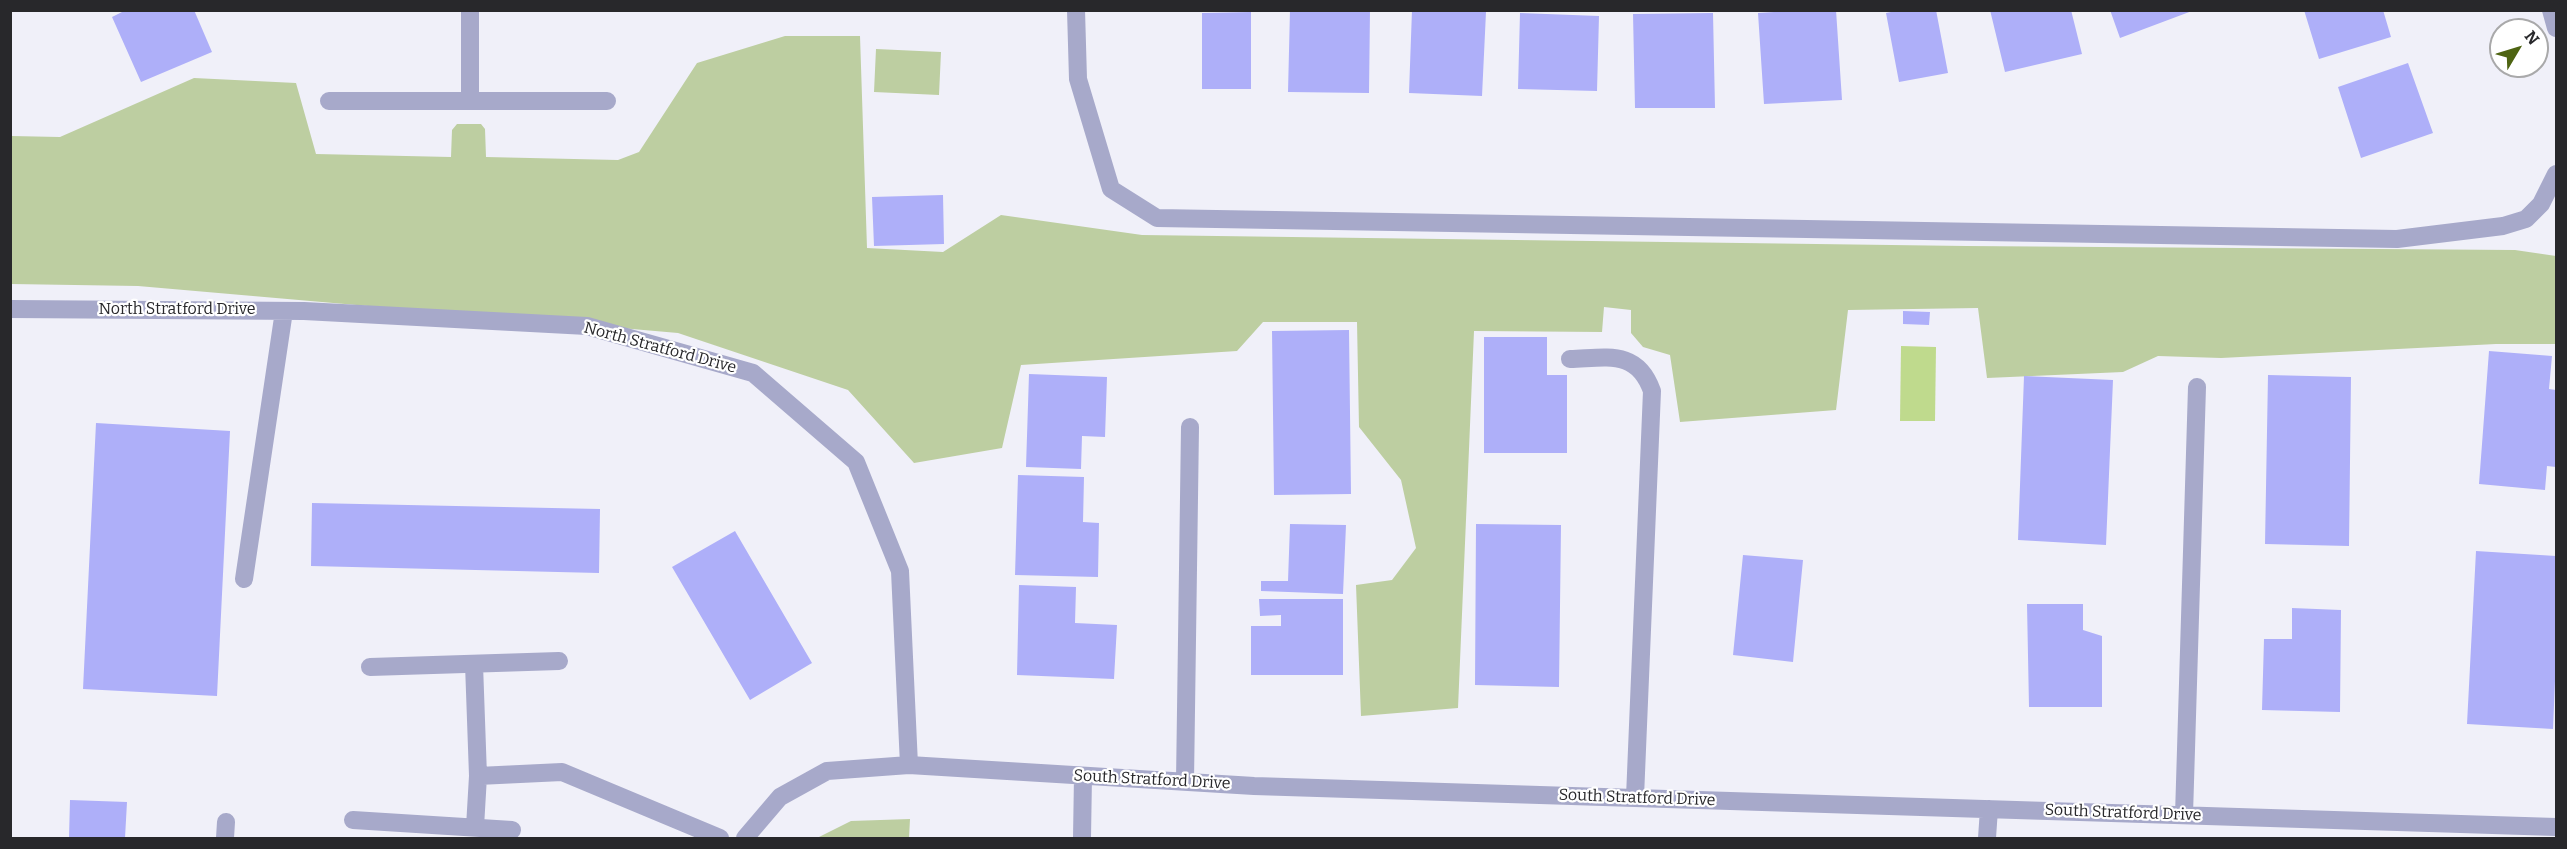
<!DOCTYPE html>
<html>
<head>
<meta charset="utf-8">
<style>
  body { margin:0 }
  #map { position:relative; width:2567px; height:849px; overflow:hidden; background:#f0f0f9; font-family:Bitter,serif }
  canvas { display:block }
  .frame { position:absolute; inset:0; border:12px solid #28282b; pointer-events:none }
  .north { position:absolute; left:2489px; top:18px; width:60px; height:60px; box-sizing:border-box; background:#fff; border:2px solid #a9a9aa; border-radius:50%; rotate:52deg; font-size:16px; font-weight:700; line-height:24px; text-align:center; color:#28282b }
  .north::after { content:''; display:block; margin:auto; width:21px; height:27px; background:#4e6412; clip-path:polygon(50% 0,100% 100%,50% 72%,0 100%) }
</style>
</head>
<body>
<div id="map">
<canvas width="2567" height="849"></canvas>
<div class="frame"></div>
<div class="north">N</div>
</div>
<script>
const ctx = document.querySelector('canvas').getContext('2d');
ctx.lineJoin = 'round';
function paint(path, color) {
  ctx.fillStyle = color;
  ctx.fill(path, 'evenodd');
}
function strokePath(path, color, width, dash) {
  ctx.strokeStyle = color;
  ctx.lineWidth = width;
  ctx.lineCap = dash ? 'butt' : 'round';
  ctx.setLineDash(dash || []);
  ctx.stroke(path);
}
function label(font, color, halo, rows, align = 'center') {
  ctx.font = font + ' Bitter,serif';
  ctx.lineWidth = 4.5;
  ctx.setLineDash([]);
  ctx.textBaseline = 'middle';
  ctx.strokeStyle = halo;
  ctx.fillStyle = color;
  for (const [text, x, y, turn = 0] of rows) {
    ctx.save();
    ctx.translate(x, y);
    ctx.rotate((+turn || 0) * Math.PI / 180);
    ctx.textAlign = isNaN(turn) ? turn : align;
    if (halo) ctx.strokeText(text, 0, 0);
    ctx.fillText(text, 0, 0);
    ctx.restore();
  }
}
paint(new Path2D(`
  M 785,36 L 860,36 L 867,248 L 943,252 L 1001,215 L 1142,235 L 1966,246 L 2515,250 L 2556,256 L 2556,344 L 2496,344 L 2221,358 L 2158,356 L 2123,372 L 1987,378 L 1978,308 L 1848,310 L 1836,410 L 1680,422 L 1670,355 L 1643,347 L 1631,333 L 1631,310 L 1604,307 L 1602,332 L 1474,331 L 1458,708 L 1361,716 L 1356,585 L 1392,580 L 1416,548 L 1401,480 L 1359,427 L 1357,322 L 1263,322 L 1237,351 L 1021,365 L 1002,448 L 914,463 L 848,390 L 678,333 L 138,286 L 11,284 L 11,136 L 60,137 L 194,78 L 296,83 L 316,154 L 451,157 L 452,130 L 457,124 L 481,124 L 485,129 L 486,157 L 618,160 L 639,152 L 697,63 Z
  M 876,49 L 941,52 L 939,95 L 874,92 Z
  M 910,819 L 909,838 L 817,838 L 851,821 Z`), '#bdcea1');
paint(new Path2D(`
  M 1901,346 L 1936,347 L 1935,421 L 1900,421 Z`), '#bfda8d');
paint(new Path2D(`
  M 126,10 L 194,10 L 212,52 L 141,82 L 112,17 Z
  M 1290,10 L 1370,10 L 1369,93 L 1288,92 Z
  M 1412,10 L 1486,12 L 1482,96 L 1409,93 Z
  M 1806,10 L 1836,10 L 1842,100 L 1764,104 L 1758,13 Z
  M 1901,10 L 1936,10 L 1948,73 L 1899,82 L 1886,13 Z
  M 1990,10 L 2071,10 L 2082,54 L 2005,72 Z
  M 2110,10 L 2192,10 L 2192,11 L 2120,38 Z
  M 2304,10 L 2383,10 L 2391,37 L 2319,59 Z
  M 1251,12 L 1251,89 L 1202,89 L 1202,13 Z
  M 1520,13 L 1599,16 L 1597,91 L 1518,89 Z
  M 1713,13 L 1715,108 L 1635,108 L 1633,14 Z
  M 2408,63 L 2433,133 L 2361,158 L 2338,87 Z
  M 943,195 L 944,244 L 874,246 L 872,197 Z
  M 1903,311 L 1930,312 L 1929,325 L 1903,324 Z
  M 1349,330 L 1351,494 L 1274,495 L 1272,331 Z
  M 1484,337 L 1547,337 L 1547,375 L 1567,375 L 1567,453 L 1484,453 Z
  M 2489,351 L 2552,356 L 2549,389 L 2556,390 L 2556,467 L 2547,466 L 2545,490 L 2479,484 Z
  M 1029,374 L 1107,377 L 1105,437 L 1082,436 L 1081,469 L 1026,467 Z
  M 2268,375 L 2351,377 L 2349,546 L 2265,544 Z
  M 2024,376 L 2113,380 L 2106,545 L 2018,540 Z
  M 96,423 L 230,431 L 217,696 L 83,689 Z
  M 1018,475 L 1084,477 L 1083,522 L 1099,523 L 1098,577 L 1015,575 Z
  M 312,503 L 600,509 L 599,573 L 311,566 Z
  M 1290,524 L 1346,525 L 1343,594 L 1261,591 L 1261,581 L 1288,581 Z
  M 1476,524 L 1561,525 L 1559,687 L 1475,685 Z
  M 735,531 L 812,663 L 750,700 L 672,567 Z
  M 2476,551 L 2556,556 L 2556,657 L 2553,729 L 2467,724 Z
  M 1743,555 L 1803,560 L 1793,662 L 1733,655 Z
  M 1019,585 L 1076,587 L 1075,623 L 1117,625 L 1114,679 L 1017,675 Z
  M 1259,599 L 1343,599 L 1343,675 L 1251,675 L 1251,626 L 1281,626 L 1281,615 L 1260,616 Z
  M 2027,604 L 2083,604 L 2083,630 L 2102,636 L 2102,707 L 2029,707 Z
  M 2292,608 L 2341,610 L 2340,712 L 2262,710 L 2264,639 L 2292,639 Z
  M 70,800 L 127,802 L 125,838 L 69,838 Z`), '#aeaff9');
strokePath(new Path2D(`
  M 470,10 L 470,101
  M 1076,10 L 1078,79 L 1111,189 L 1157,218 L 2397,239 L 2503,226 L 2526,219 L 2541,204 L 2556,174
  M 2551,10 L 2556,28
  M 329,101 L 607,101
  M 10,309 L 304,311 L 587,326 L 753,373 L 856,462 L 900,571 L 909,765
  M 1570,359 C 1607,358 1637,349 1652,391 L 1635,797
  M 244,579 L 284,311
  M 474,664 L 478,776 L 475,827
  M 370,667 L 559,661
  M 478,776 L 562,772 L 720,838
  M 1185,781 L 1190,427
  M 2184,815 L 2197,387
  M 353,820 L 512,830
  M 225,838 L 226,822
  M 745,838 L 780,797 L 827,771 L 909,765 L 1254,786 L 2556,827
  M 1082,838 L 1083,776
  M 1987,838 L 1989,809`), '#a7a9ca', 18);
label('16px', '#28282b', '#fff', [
  ["North Stratford Drive",177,310],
  ["North Stratford Drive",660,348,15],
  ["South Stratford Drive",1152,780,3],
  ["South Stratford Drive",1637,798,2],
  ["South Stratford Drive",2123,813,2]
]);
</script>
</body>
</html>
